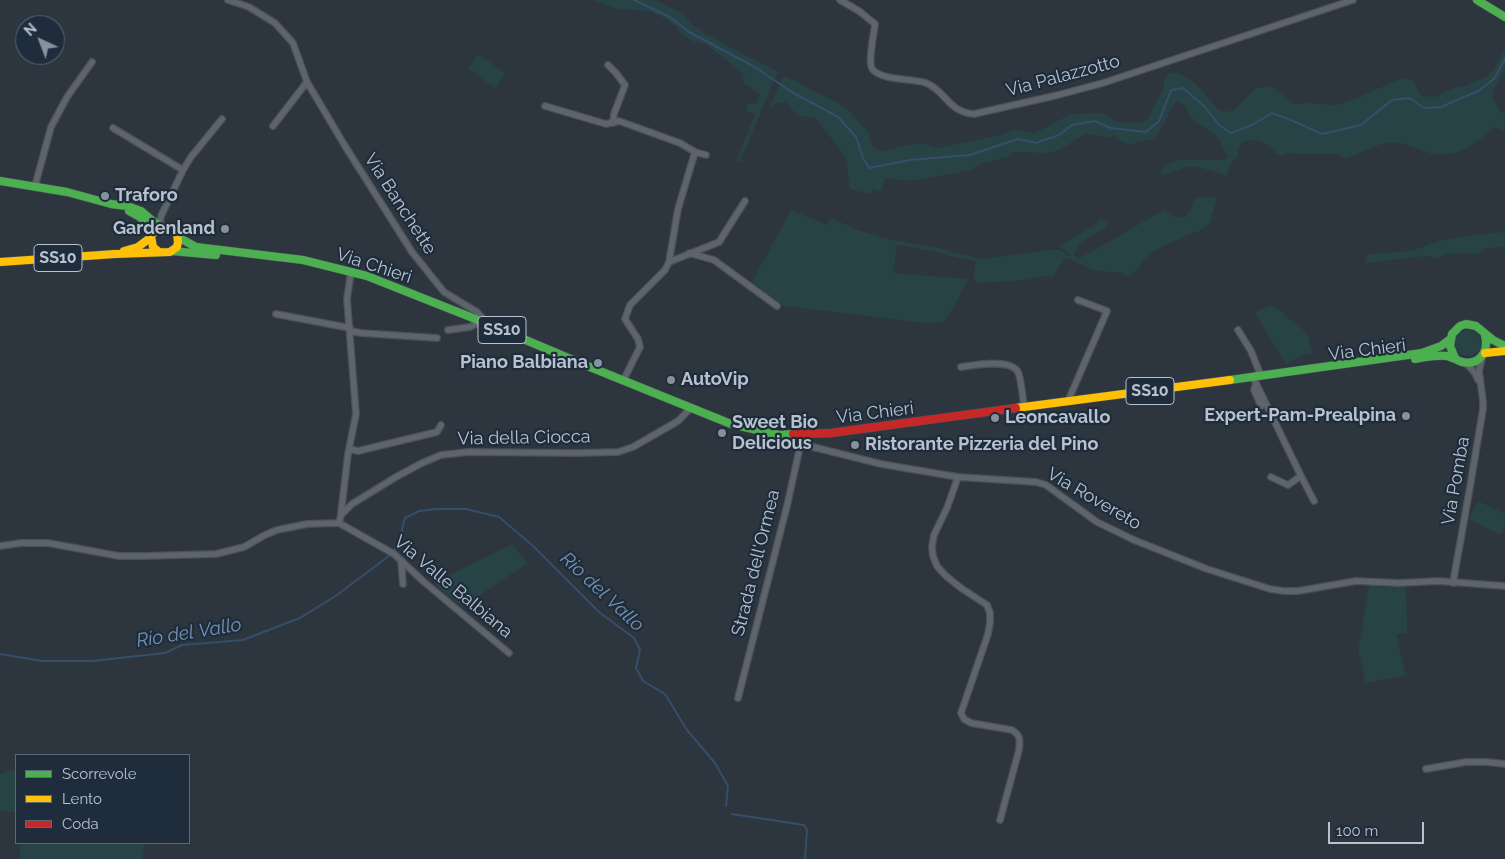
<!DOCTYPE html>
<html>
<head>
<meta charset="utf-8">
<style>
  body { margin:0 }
  #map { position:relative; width:1505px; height:859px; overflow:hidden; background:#2d353e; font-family:Raleway,sans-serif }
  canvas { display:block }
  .legend { position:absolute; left:15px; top:754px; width:175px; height:90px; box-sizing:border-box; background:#1e2c3b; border:1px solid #5c6876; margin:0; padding:6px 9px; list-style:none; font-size:15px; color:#b8c2cf }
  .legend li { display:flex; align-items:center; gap:10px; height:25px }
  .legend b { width:25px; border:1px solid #5c6876 }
  .north { position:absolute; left:15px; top:15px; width:50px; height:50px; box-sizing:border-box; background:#1e2c3b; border:1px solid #5c6876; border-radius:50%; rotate:317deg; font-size:14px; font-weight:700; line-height:20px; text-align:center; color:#b8c2cf }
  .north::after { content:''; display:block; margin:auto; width:18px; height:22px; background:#87919c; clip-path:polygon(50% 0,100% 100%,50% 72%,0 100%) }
  .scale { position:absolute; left:1328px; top:822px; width:96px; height:22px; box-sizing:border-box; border:2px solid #b8c2cf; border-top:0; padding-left:6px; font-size:15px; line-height:18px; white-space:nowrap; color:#b8c2cf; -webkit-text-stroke:4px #1e2c3b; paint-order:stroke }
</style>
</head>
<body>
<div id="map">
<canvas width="1505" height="859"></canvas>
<ul class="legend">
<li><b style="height:6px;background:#4caf50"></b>Scorrevole</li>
<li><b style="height:6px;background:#ffc107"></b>Lento</li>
<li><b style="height:6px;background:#c62828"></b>Coda</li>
</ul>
<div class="north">N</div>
<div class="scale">100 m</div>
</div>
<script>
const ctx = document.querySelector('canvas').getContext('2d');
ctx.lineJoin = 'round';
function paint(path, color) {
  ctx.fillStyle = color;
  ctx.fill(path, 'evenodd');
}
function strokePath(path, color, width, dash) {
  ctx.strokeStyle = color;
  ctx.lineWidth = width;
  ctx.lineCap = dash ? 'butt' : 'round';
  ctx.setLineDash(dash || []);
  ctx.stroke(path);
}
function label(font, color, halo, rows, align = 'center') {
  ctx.font = font + ' Raleway,sans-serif';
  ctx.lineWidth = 4.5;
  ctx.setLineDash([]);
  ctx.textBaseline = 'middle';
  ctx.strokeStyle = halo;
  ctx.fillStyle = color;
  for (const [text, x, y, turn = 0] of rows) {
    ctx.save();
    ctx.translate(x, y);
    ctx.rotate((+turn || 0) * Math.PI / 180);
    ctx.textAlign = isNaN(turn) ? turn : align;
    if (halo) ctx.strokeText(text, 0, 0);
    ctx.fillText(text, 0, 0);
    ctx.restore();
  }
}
paint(new Path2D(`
  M 594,0 L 655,0 L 682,13 L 693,26 L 700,29 L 705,34 L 778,72 L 772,85 L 740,162 L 736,161 L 755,114 L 746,111 L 748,103 L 756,104 L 760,94 L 742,82 L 745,76 L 739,70 L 704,43 L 695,42 L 684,36 L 670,21 L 651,12 L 639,10 L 618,9 Z
  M 1505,48 L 1505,70 L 1494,89 L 1493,98 L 1500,112 L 1505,113 L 1505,131 L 1495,127 C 1477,143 1455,160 1429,153 C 1419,150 1407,143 1396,143 C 1377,141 1362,154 1345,159 L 1340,155 L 1333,154 L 1294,154 L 1287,153 L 1281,156 C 1274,153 1272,147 1265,144 C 1252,138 1238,138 1238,155 L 1230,166 L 1227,176 L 1202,168 L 1189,166 L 1163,175 L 1160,172 L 1165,164 L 1179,160 L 1222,160 L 1228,158 C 1224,149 1220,139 1213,133 C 1202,125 1189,122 1187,108 L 1177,100 C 1169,110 1162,134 1152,139 C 1148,141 1144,140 1140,141 C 1136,142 1133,145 1128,144 C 1125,143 1122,141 1117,140 L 1114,135 L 1109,138 L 1088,134 L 1075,139 L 1068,145 L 1057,151 L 1046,153 L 1015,152 L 1008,157 L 978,165 L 972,170 L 912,181 L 885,178 L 881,192 L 873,189 L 871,194 L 853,190 L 849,187 L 847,160 L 826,131 L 816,119 L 797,115 L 786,102 L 776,104 L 769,109 L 782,78 L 785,76 L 840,104 L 849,111 L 869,133 L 870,141 L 874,147 L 881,151 L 914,144 L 924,144 L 937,148 L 1001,135 L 1014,130 L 1035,133 L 1071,114 L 1101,113 L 1118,122 L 1140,123 L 1148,119 L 1163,89 L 1164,79 L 1169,73 L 1177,72 L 1196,84 L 1218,109 L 1226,112 L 1234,110 L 1256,88 L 1271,86 L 1295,104 L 1306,103 L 1337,105 L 1362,96 L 1397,80 L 1407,78 L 1414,81 L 1418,92 L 1423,96 L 1435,97 L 1451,89 L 1469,85 L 1474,81 L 1485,78 L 1494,69 Z
  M 478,54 L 506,74 L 495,88 L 468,68 Z
  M 1209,197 L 1218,198 L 1212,214 L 1211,222 L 1199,231 L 1189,234 L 1152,252 L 1142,261 L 1139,268 L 1127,277 L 1123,273 L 1096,271 L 1066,258 L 1056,271 L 1053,278 L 1046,276 L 1025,280 L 977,283 L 973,278 L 976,261 L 961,259 L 936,252 L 897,245 L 893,273 L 969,279 L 945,322 L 925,323 L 784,306 L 752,282 L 791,210 L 827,225 L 830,218 L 847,225 L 857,230 L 893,240 L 938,248 L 981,259 L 1050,250 L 1060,250 L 1069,256 L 1071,255 L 1059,246 L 1092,227 L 1101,219 L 1107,222 L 1107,226 L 1078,244 L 1077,250 L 1073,253 L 1078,259 L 1109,242 L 1163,210 L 1173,216 L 1185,217 L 1192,208 L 1195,198 Z
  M 1505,232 L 1505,247 L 1484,248 L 1478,253 L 1446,254 L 1437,259 L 1426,256 L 1366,263 L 1365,257 L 1370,254 L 1411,251 L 1438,241 L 1475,235 Z
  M 1271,305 L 1282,311 L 1290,320 L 1305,331 L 1308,336 L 1313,354 L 1302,355 L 1287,365 L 1254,312 Z
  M1455 343a13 13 0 1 1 26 0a13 13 0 1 1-26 0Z
  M 1478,501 L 1505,514 L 1505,526 L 1501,535 L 1469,519 Z
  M 512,544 L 528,563 L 462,607 L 433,583 Z
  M 1369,586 L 1388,587 L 1406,586 L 1407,633 L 1396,634 L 1406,675 L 1366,683 L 1358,651 Z
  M 10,770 L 16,771 L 16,813 L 0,810 L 0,775 Z
  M 20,843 L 145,843 L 142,859 L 20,859 Z`), '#284346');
strokePath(new Path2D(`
  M 634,0 L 670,17 L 689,32 L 755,67 L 790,91 L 838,117 L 856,137 L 863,158 L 869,168 L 910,160 L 970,155 L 1018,139 L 1036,143 L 1059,135 L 1072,125 L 1094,121 L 1111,128 L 1146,132 L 1159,121 L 1171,90 L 1183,88 L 1205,107 L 1219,125 L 1231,133 L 1252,125 L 1272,113 L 1293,121 L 1322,134 L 1361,125 L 1392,100 L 1410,98 L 1424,108 L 1441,107 L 1480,90 L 1495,78 L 1505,58
  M 393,552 C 403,539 400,532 405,518 L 419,511 L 436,509 L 466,509 L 499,517 L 532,545 L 599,612 L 634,638 L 640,650 L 636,668 L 643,681 L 665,694 L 687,730 L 715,763 L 728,786 L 726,806
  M 0,654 L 42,661 L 92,661 L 165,653 L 182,645 L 243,640 L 300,618 L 337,595 L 390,555
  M 732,814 L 804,825 L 807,830 L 805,859`), '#364e6b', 2);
const street = new Path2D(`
  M 228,0 L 249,7 L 275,23 L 293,43 L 307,82 L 345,146 L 412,252 L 444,292 L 477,312 L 485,321
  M 840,0 L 859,11 L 875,24 C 874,34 867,64 873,70 C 884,81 911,78 926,83 C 946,91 948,112 974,114 L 1058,95 L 1103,83 L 1353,0
  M 608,65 L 616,73 L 625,85 L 614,114 L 613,123
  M 545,106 L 606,124 L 619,121 L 680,143 L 695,152 L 706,155
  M 273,126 L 307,82
  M 113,128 L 183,170
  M 35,186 L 51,127 L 67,97 L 92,62
  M 162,226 L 160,221 L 161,216 L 183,170 L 191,157 L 222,119
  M 689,253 L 714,260 L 777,306
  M 669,262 L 678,209 L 695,152
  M 276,314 L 350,328
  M 448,330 L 470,327 L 481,321
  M 1238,330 L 1251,351 L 1261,376
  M 350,331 L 361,333 L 437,338
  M 1466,363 L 1475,373 L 1478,380
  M 961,367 C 974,365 1010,358 1018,372 C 1021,378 1023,399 1024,407
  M 1253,377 L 1301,476 L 1288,485 L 1271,477
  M 623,381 L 640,347 L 638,339 L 625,319 L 630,305 L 665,270 L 669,262 L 719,242 L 745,201
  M 1256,384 L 1254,390 L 1261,406
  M 1068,401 L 1107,311 L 1078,300
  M 787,436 L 800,444 L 809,446 L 881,464 L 958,477 L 1036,482 L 1046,485 L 1097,522 L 1134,540 L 1207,569 L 1270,589 L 1284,591 L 1298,591 L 1356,581 L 1399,583 L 1438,581 L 1505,586
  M 349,449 L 358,451 L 437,432 L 441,425
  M 1301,476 L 1314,501
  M 958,477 L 947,508 L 934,535 L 932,546 L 933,556 L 937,566 L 946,576 L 961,588 L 987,605 L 990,613 L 990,623 L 988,634 L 961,713 L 964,719 L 971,723 L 1012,730 C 1021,736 1020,740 1019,750 L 1000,820
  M 341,513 L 348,454 L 356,414 L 347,299 L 351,272
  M 339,523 L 341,515 L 352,504 L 396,477 L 422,463 L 441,455 L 468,452 L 576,453 L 618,452 L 633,447 L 673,424 L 678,421 L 690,409
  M 0,546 L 21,543 L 48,543 L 119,556 L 143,556 L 216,554 L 244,547 L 265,535 L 277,530 L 307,524 L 339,523 L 394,554 L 424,582 L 509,653
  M 401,560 L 403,584
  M 1453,583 L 1470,487 L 1483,409 L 1483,401 L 1479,371 L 1482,358
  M 738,698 L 787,506 L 801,442
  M 1426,769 L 1466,762 L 1487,762 L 1505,764`);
const fast = new Path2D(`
  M 1477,0 L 1505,17
  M 0,181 L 67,192 L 111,204 L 127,206 L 141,211 L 154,222 L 162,226
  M 129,211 L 140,217 L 151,234
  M 178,237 L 196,247 L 303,260 L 367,276 L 488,324 L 580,363 L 731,424 L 779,435 L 793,434
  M 172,251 L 216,255
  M 1455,358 L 1450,346 L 1452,334 L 1460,326 L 1466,324 L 1476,326 L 1493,340 L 1505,346
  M 1415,359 C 1425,357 1437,355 1447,356 C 1452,357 1457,360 1462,362 C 1480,366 1489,351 1485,335
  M 1230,380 L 1422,353 L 1441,346 L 1449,340`);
const slow = new Path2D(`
  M 124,251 L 138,247 L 150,238
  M 0,262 L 115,254 L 170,252 L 177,247 L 178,242 L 177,234 L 169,227 L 158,227 L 151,236 L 153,247 L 159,252
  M 1485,353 L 1505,351
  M 1016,408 L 1230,380`);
const jam = new Path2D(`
  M 793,434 L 831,433 L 1016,408`);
strokePath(street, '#4c5158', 8);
strokePath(fast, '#4c5158', 9);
strokePath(slow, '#4c5158', 9);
strokePath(jam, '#4c5158', 9);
strokePath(street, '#5e646c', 5.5);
strokePath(fast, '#4caf50', 8);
strokePath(slow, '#ffc107', 8);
strokePath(jam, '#c62828', 8);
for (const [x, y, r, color] of [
  [105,196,5,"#87919c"],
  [225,229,5,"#87919c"],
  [598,363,5,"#87919c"],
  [671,380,5,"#87919c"],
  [1406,416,5,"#87919c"],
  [995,418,5,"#87919c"],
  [722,433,5,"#87919c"],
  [855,445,5,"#87919c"]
]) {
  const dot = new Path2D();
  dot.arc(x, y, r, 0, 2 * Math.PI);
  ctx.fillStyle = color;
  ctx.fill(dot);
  strokePath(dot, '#1e2c3b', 2);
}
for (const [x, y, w] of [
  [58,258,48],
  [502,330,48],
  [1150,391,48]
]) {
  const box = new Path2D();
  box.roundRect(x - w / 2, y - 13.5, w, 27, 4);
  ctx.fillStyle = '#1e2c3b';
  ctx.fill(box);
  strokePath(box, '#b8c2cf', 1);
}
label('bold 16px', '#b8c2cf', null, [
  ["SS10",58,258],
  ["SS10",502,330],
  ["SS10",1150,391]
]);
label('18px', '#b8c2cf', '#1e2c3b', [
  ["Via Palazzotto",1063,76,-15],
  ["Via Banchette",400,204,57],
  ["Via Chieri",374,266,18],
  ["Via Chieri",1367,350,-7],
  ["Via Chieri",875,413,-7],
  ["Via della Ciocca",524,438,-1],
  ["Via Pomba",1456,481,-80],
  ["Via Rovereto",1094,499,30],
  ["Strada dell'Ormea",756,563,-76],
  ["Via Valle Balbiana",453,587,40]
]);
label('bold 18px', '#b8c2cf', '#1e2c3b', [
  ["Traforo",115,196],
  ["Gardenland",215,229,"right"],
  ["Piano Balbiana",588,363,"right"],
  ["AutoVip",681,380],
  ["Expert-Pam-Prealpina",1396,416,"right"],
  ["Leoncavallo",1005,418],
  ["Sweet Bio",732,423],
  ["Delicious",732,444],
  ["Ristorante Pizzeria del Pino",865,445]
], 'left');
label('italic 19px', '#7594b5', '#1e2c3b', [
  ["Rio del Vallo",602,592,43],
  ["Rio del Vallo",189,633,-9]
]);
</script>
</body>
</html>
